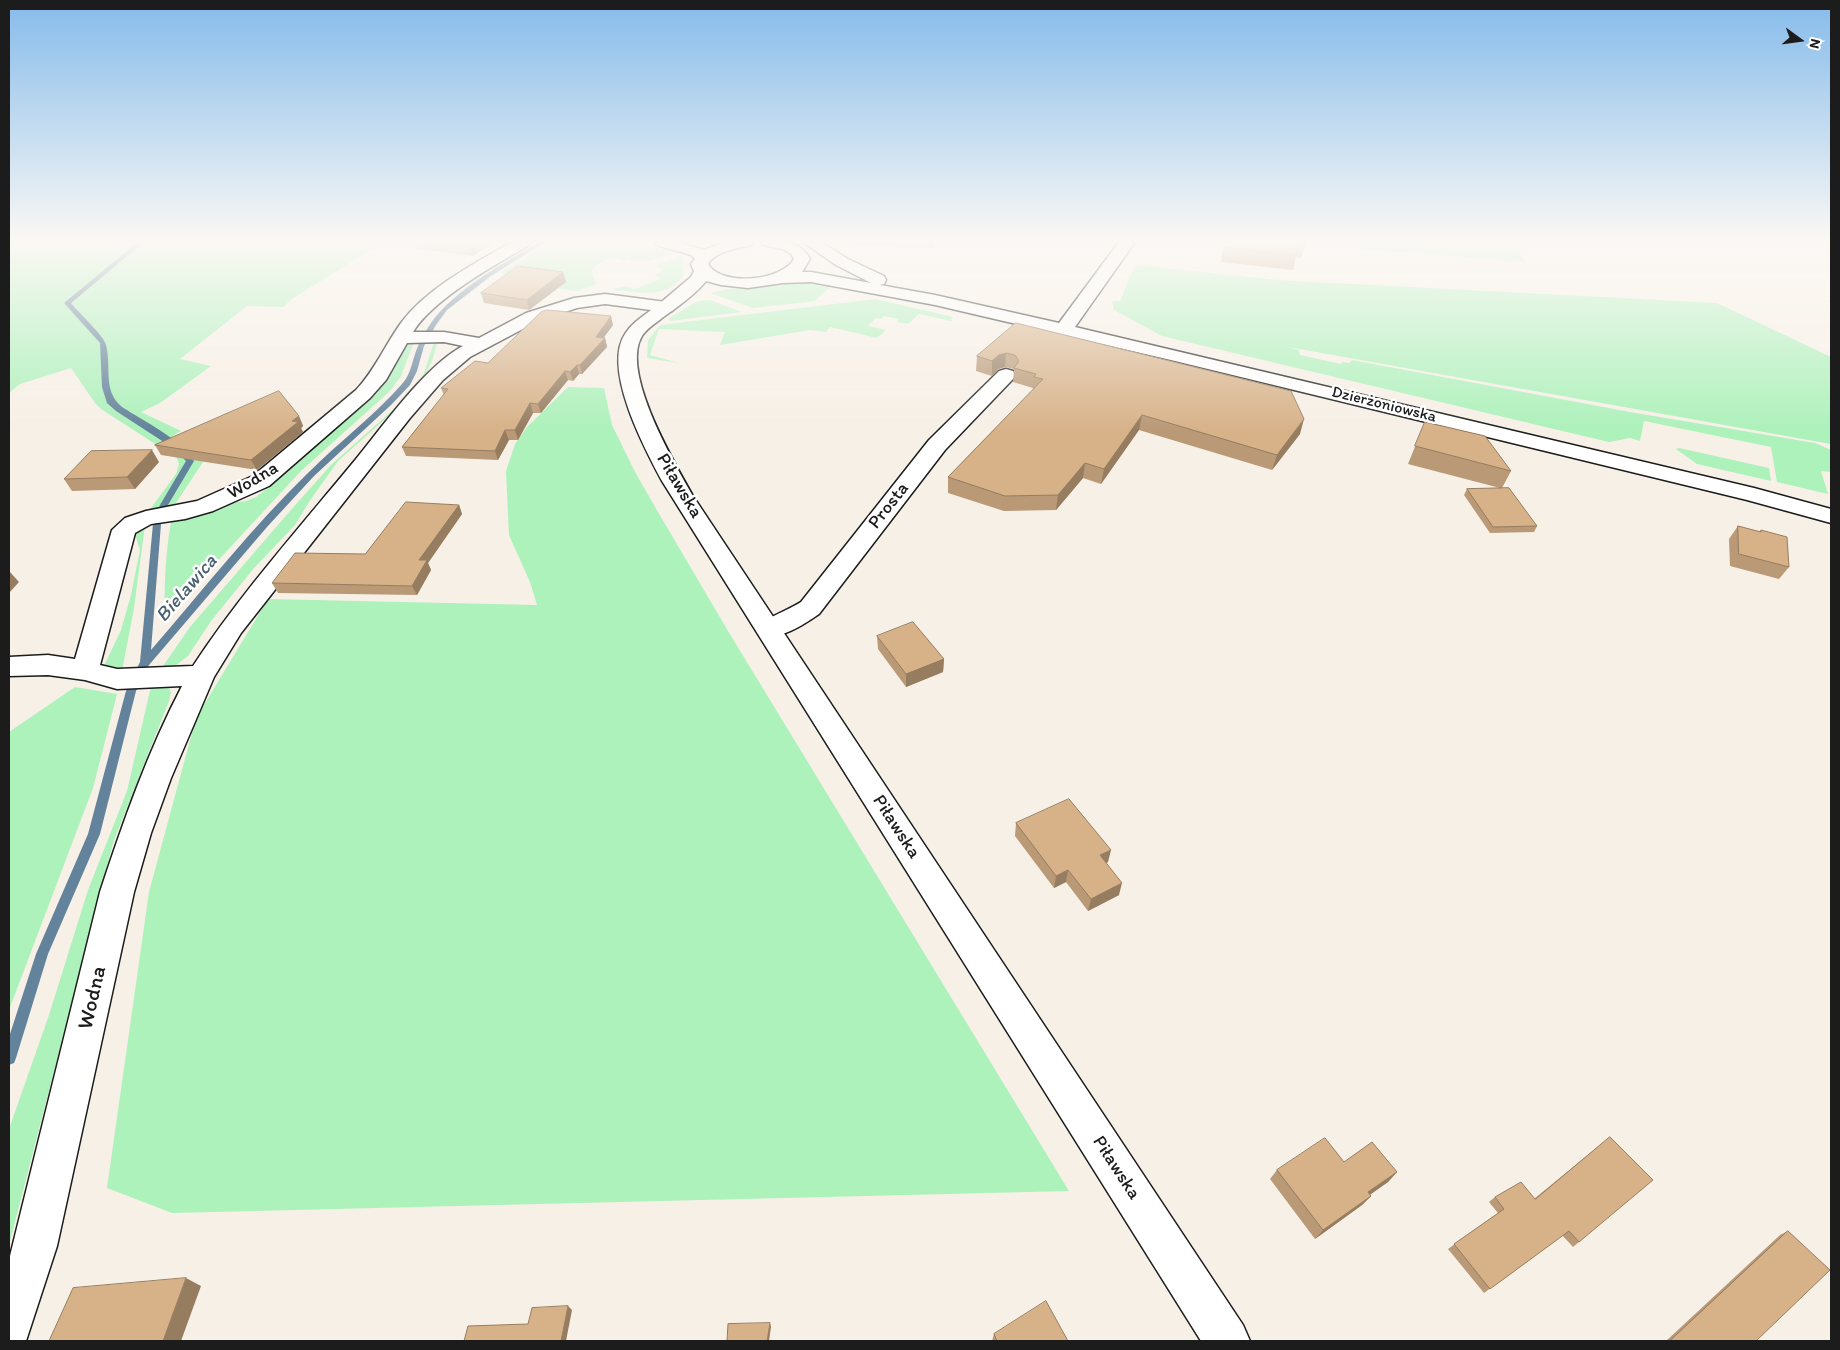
<!DOCTYPE html>
<html>
<head>
<meta charset="utf-8">
<style>
  body { margin:0 }
  #map { position:relative; width:1840px; height:1350px; overflow:hidden; background:#f7f0e7; font-family:Itim,sans-serif }
  canvas { display:block }
  .frame { position:absolute; inset:0; border:10px solid #1c1c1c; pointer-events:none }
  .north { position:absolute; left:1775px; top:15px; width:50px; height:50px; -webkit-text-stroke:4px #fff; paint-order:stroke; rotate:104deg; font-size:14px; font-weight:700; line-height:20px; text-align:center; color:#1c1c1c }
  .north::after { content:''; display:block; margin:auto; width:18px; height:22px; background:#1c1c1c; clip-path:polygon(50% 0,100% 100%,50% 72%,0 100%) }
</style>
</head>
<body>
<div id="map">
<canvas width="1840" height="1350"></canvas>
<div class="frame"></div>
<div class="north">N</div>
</div>
<script>
const ctx = document.querySelector('canvas').getContext('2d');
ctx.lineJoin = 'round';
function paint(path, color) {
  ctx.fillStyle = color;
  ctx.fill(path, 'evenodd');
}
function strokePath(path, color, width, dash) {
  ctx.strokeStyle = color;
  ctx.lineWidth = width;
  ctx.lineCap = dash ? 'butt' : 'round';
  ctx.setLineDash(dash || []);
  ctx.stroke(path);
}
function label(font, color, halo, rows, align = 'center') {
  ctx.font = font + ' Itim,sans-serif';
  ctx.lineWidth = 5;
  ctx.setLineDash([]);
  ctx.textBaseline = 'middle';
  ctx.strokeStyle = halo;
  ctx.fillStyle = color;
  for (const [text, x, y, turn = 0] of rows) {
    ctx.save();
    ctx.translate(x, y);
    ctx.rotate((+turn || 0) * Math.PI / 180);
    ctx.textAlign = isNaN(turn) ? turn : align;
    if (halo) ctx.strokeText(text, 0, 0);
    ctx.fillText(text, 0, 0);
    ctx.restore();
  }
}
paint(new Path2D(`
  M 9,242 L 383,242 L 292,299 L 283,307 L 247,306 L 180,359 L 211,366 L 160,403 L 141,412 L 181,431 L 172,436 L 200,455 L 203,462 L 172,509 L 148,512 L 176,474 L 179,464 L 177,458 L 101,409 L 95,403 L 71,368 L 20,384 L 9,393 Z
  M 551,242 L 629,242 L 675,252 C 660,258 644,265 628,259 L 624,261 L 613,257 L 601,262 L 592,270 L 593,278 L 597,284 L 577,291 L 539,286 L 536,278 L 500,273 Z
  M 1357,242 L 1514,242 L 1525,262 L 1359,249 Z
  M 682,256 L 684,275 C 666,301 638,291 611,290 L 624,286 L 635,289 L 661,279 L 655,275 L 663,270 L 654,266 Z
  M 1138,265 L 1277,280 L 1717,303 L 1831,357 L 1831,444 L 1288,347 L 1299,350 L 1300,355 L 1341,364 L 1343,362 L 1349,363 L 1352,360 L 1630,412 L 1815,443 L 1831,450 L 1831,472 L 1821,471 L 1828,494 L 1777,482 L 1771,447 L 1644,421 L 1640,441 L 1630,438 L 1609,442 L 1162,336 L 1114,310 L 1112,301 L 1120,301 L 1133,269 Z
  M 808,281 L 833,285 L 815,301 L 753,308 L 710,293 L 728,289 Z
  M 875,299 L 953,317 L 951,321 L 919,314 L 908,324 L 897,322 L 899,319 L 884,316 L 881,319 L 876,318 L 868,326 L 886,330 L 877,338 L 830,327 L 826,332 L 810,330 L 720,345 L 725,332 L 659,329 L 650,355 L 679,363 L 647,358 L 648,340 L 660,325 Z
  M 710,300 L 742,312 L 670,321 L 669,318 L 698,301 Z
  M 414,342 L 401,376 L 390,391 L 301,471 L 224,554 L 165,622 C 164,589 165,555 171,522 L 145,525 L 134,608 L 122,671 L 109,669 L 105,664 L 121,630 L 131,595 L 140,550 L 135,534 L 140,527 L 146,523 L 223,504 L 246,501 L 256,497 L 283,476 L 369,399 L 387,378 L 404,346 Z
  M 434,342 L 437,342 L 437,344 L 432,361 L 423,379 L 404,402 L 338,461 L 309,502 L 295,525 L 254,568 L 211,621 L 188,656 L 175,666 L 161,669 L 190,627 L 290,511 L 331,465 L 403,401 L 416,386 L 424,373 Z
  M 568,387 L 604,388 L 612,425 L 635,472 L 658,512 L 728,631 L 1069,1191 L 172,1213 L 107,1188 L 149,892 L 196,718 L 268,599 L 537,605 L 530,582 L 509,535 L 506,471 L 515,444 L 528,426 Z
  M 1679,448 L 1769,468 L 1771,481 L 1697,464 L 1676,449 Z
  M 151,686 L 169,688 L 171,692 L 169,701 L 113,843 L 9,1245 L 9,1129 L 49,1015 L 88,890 L 127,791 Z
  M 75,687 L 117,694 L 93,788 L 9,1010 L 9,732 Z`), '#adf1bb');
paint(new Path2D(`
  M 138,242 L 144,242 L 71,303 C 77,311 105,337 106,345 C 112,368 102,390 122,407 C 145,422 179,438 194,461 L 168,505 L 161,524 L 151,650 C 202,591 253,526 309,472 C 339,442 374,416 402,384 C 412,373 412,359 418,346 C 421,338 426,330 431,323 C 453,291 505,262 539,242 L 545,242 L 491,276 L 447,310 L 436,325 L 424,346 L 417,371 L 410,385 L 391,405 L 314,476 L 267,527 L 149,665 L 136,691 L 100,834 L 48,954 L 16,1058 L 14,1063 L 9,1065 L 9,1037 L 36,954 L 88,834 L 126,691 L 140,662 L 153,524 L 160,505 L 186,461 L 173,448 L 116,411 L 107,403 L 102,387 L 100,343 L 64,303 Z`), '#63829b');
const street = new Path2D(`
  M 512,242 L 531,242 L 529,245 C 495,265 433,299 413,332 L 444,332 L 479,338 L 526,313 L 574,298 L 605,294 L 666,302 L 672,303 L 675,307 L 672,311 L 666,312 L 605,304 L 577,308 L 538,321 L 470,357 L 443,380 L 410,418 L 241,633 L 214,677 L 171,778 L 151,833 L 134,892 L 57,1246 L 26,1341 L 9,1341 L 9,1260 L 100,892 C 123,822 148,751 182,686 L 117,689 L 85,680 L 48,675 L 9,676 L 9,657 L 48,655 L 75,659 L 112,530 L 125,518 L 146,511 L 197,501 L 253,476 L 356,390 C 375,370 385,345 401,323 C 427,288 475,263 512,242 ZM 444,342 L 463,346 C 426,365 383,426 356,459 C 300,527 241,593 193,666 L 117,669 L 100,665 L 135,533 L 151,524 L 185,519 L 213,511 L 269,486 L 370,398 L 386,380 L 407,343 Z
  M 1006,369 L 1013,371 L 1016,375 L 1013,379 L 945,450 L 819,614 C 803,625 779,641 760,635 L 756,629 C 762,619 789,610 801,602 L 929,440 L 999,371 Z`);
const secondary = new Path2D(`
  M 654,242 L 678,242 L 704,250 L 725,242 L 753,242 L 751,245 C 736,249 716,251 708,264 C 721,287 782,281 794,259 L 791,254 L 783,249 L 763,245 L 761,242 C 782,242 799,239 810,259 L 802,272 L 811,272 L 871,283 L 836,265 L 803,242 L 821,242 L 848,259 L 884,276 L 886,280 L 884,284 L 880,285 L 935,295 L 1059,323 L 1119,242 L 1135,242 L 1075,327 L 1754,488 L 1831,509 L 1831,523 L 1747,500 L 1175,361 L 935,305 L 811,282 L 783,283 L 748,288 L 721,285 L 706,281 C 695,295 676,308 662,318 C 656,323 646,329 642,336 C 620,372 675,464 693,496 L 1243,1325 L 1250,1341 L 1201,1341 L 662,481 C 645,449 602,369 625,334 C 633,321 647,314 659,304 C 670,295 680,286 691,277 L 694,271 L 691,264 L 695,259 L 691,255 L 656,245 Z`);
strokePath(street, '#1c1c1c', 3);
strokePath(secondary, '#1c1c1c', 3);
paint(street, '#fff');
paint(secondary, '#fff');
paint(new Path2D(`
  M 416,242 L 494,242 L 473,256 L 418,249 Z
  M 852,242 L 935,242 L 934,248 L 852,245 Z
  M 1224,242 L 1306,242 L 1302,258 L 1296,257 L 1293,270 L 1221,262 Z
  M 563,272 L 566,282 L 529,310 L 484,303 L 481,293 Z
  M 1016,323 L 1300,434 L 1272,470 L 1139,430 L 1101,484 L 1083,478 L 1056,510 L 1004,511 L 948,493 L 948,477 L 1032,391 L 1033,388 L 1013,382 L 1014,369 L 1005,367 L 998,369 L 992,376 L 976,371 L 977,356 Z
  M 613,325 L 604,337 L 605,338 L 607,347 L 582,374 L 579,374 L 573,381 L 568,380 L 541,413 L 533,413 L 518,440 L 509,440 L 498,460 L 406,456 L 402,447 L 444,395 L 441,388 L 488,363 Z
  M 299,416 L 303,426 L 301,428 L 303,432 L 257,470 L 161,455 L 155,445 Z
  M 1425,422 L 1511,471 L 1502,488 L 1537,526 L 1534,532 L 1490,533 L 1464,495 L 1467,489 L 1500,488 L 1408,464 Z
  M 159,462 L 135,489 L 72,491 L 64,479 Z
  M 459,505 L 462,514 L 428,563 L 431,570 L 417,595 L 278,593 L 272,583 L 365,554 Z
  M 1738,526 L 1759,532 L 1761,530 L 1789,567 L 1779,579 L 1730,566 L 1729,539 Z
  M 877,636 L 944,659 L 943,672 L 906,687 L 878,649 Z
  M 1016,823 L 1108,862 L 1106,863 L 1119,895 L 1088,911 L 1066,882 L 1054,888 L 1015,836 Z
  M 1610,1137 L 1579,1242 L 1573,1247 L 1562,1235 L 1484,1293 L 1448,1249 L 1498,1213 L 1489,1202 L 1495,1197 L 1535,1198 Z
  M 1277,1170 L 1397,1172 L 1388,1182 L 1370,1194 L 1371,1196 L 1362,1205 L 1315,1239 L 1270,1179 Z
  M 1788,1231 L 1756,1341 L 1666,1341 L 1780,1235 Z
  M 994,1334 L 1068,1341 L 992,1341 Z`), '#b99976');
paint(new Path2D(`
  M 476,242 L 494,242 L 473,256 L 470,246 Z
  M 563,272 L 566,282 L 529,310 L 527,300 Z
  M 611,316 L 613,325 L 599,344 L 605,338 L 607,347 L 582,374 L 580,365 L 596,337 Z
  M 1006,353 L 1005,367 L 998,369 L 992,376 L 992,361 L 999,355 Z
  M 577,365 L 579,374 L 573,381 L 570,372 Z
  M 565,371 L 568,380 L 541,413 L 538,404 Z
  M 530,403 L 533,413 L 518,440 L 515,430 Z
  M 1142,415 L 1139,430 L 1101,484 L 1104,469 Z
  M 299,416 L 303,426 L 301,428 L 303,432 L 257,470 L 251,460 L 292,421 Z
  M 1304,419 L 1300,434 L 1272,470 L 1277,455 Z
  M 505,430 L 509,440 L 498,460 L 495,451 Z
  M 152,450 L 159,462 L 135,489 L 127,477 Z
  M 1085,463 L 1083,478 L 1056,510 L 1058,495 Z
  M 459,505 L 462,514 L 428,563 L 431,570 L 417,595 L 412,586 L 419,560 Z
  M 10,572 L 19,582 L 9,593 L 9,573 Z
  M 944,659 L 943,672 L 906,687 L 906,674 Z
  M 1111,850 L 1108,862 L 1097,867 L 1100,855 Z
  M 1068,870 L 1066,882 L 1054,888 L 1056,876 Z
  M 1122,883 L 1119,895 L 1088,911 L 1091,899 Z
  M 1397,1172 L 1388,1182 L 1360,1202 L 1368,1192 Z
  M 1371,1196 L 1362,1205 L 1315,1239 L 1323,1230 Z
  M 186,1278 L 201,1286 L 181,1341 L 163,1341 Z
  M 568,1306 L 572,1310 L 566,1341 L 561,1341 Z
  M 770,1323 L 771,1327 L 769,1341 L 767,1341 Z`), '#967d60');
const building = new Path2D(`
  M 438,242 L 476,242 L 470,246 Z
  M 1225,242 L 1297,242 L 1297,255 L 1224,247 Z
  M 518,266 L 563,272 L 527,300 L 481,293 Z
  M 547,310 L 611,316 L 596,337 L 605,338 L 580,365 L 577,365 L 570,372 L 565,371 L 538,404 L 530,403 L 515,430 L 505,430 L 495,451 L 402,447 L 448,389 L 441,388 L 475,361 L 488,363 L 541,312 Z
  M 1016,323 L 1291,391 L 1304,419 L 1277,455 L 1142,415 L 1104,469 L 1085,463 L 1058,495 L 1005,496 L 948,477 L 1043,379 L 1034,377 L 1036,374 L 1014,368 L 1019,361 L 1015,355 L 1006,353 L 999,355 L 992,361 L 977,356 Z
  M 279,391 L 299,416 L 292,421 L 298,422 L 251,460 L 155,445 Z
  M 1425,422 L 1485,436 L 1511,471 L 1415,446 Z
  M 152,450 L 127,477 L 64,479 L 91,451 Z
  M 1509,488 L 1537,526 L 1493,527 L 1467,489 Z
  M 406,502 L 459,505 L 419,560 L 427,560 L 412,586 L 272,583 L 295,553 L 365,554 Z
  M 1738,526 L 1761,532 L 1761,530 L 1787,537 L 1789,567 L 1739,554 Z
  M 913,622 L 944,659 L 906,674 L 877,636 Z
  M 1069,799 L 1111,850 L 1100,855 L 1122,883 L 1091,899 L 1068,870 L 1056,876 L 1016,823 Z
  M 1610,1137 L 1653,1180 L 1579,1242 L 1569,1231 L 1490,1289 L 1454,1244 L 1504,1209 L 1495,1197 L 1521,1182 L 1535,1199 Z
  M 1325,1138 L 1344,1162 L 1372,1142 L 1397,1172 L 1368,1192 L 1371,1196 L 1323,1230 L 1277,1170 Z
  M 1788,1231 L 1830,1270 L 1756,1341 L 1670,1341 Z
  M 186,1278 L 163,1341 L 49,1341 L 73,1288 Z
  M 1046,1301 L 1068,1341 L 997,1341 L 994,1334 Z
  M 568,1306 L 561,1341 L 464,1341 L 468,1326 L 528,1324 L 532,1308 Z
  M 770,1323 L 767,1341 L 727,1341 L 728,1324 Z`);
paint(building, '#d7b289');
strokePath(building, '#967d60', 1);
const sky = ctx.createLinearGradient(0, 0, 0, 431);
sky.addColorStop(0, '#85bbeb');
sky.addColorStop(0.56, '#fbf8f4');
sky.addColorStop(1, '#fbf8f400');
ctx.fillStyle = sky;
ctx.fillRect(0, 0, 1840, 431);
label('16px', '#1c1c1c', '#fff', [
  ["Dzierżoniowska",1384,405,14]
]);
label('19px', '#1c1c1c', '#fff', [
  ["Wodna",253,481,-31],
  ["Piławska",679,486,59],
  ["Prosta",889,506,-52],
  ["Piławska",896,827,57],
  ["Piławska",1116,1168,57]
]);
label('italic 20px', '#4b6070', '#fff', [
  ["Bielawica",187,589,-49]
]);
label('22px', '#1c1c1c', '#fff', [
  ["Wodna",93,998,-77]
]);
</script>
</body>
</html>
